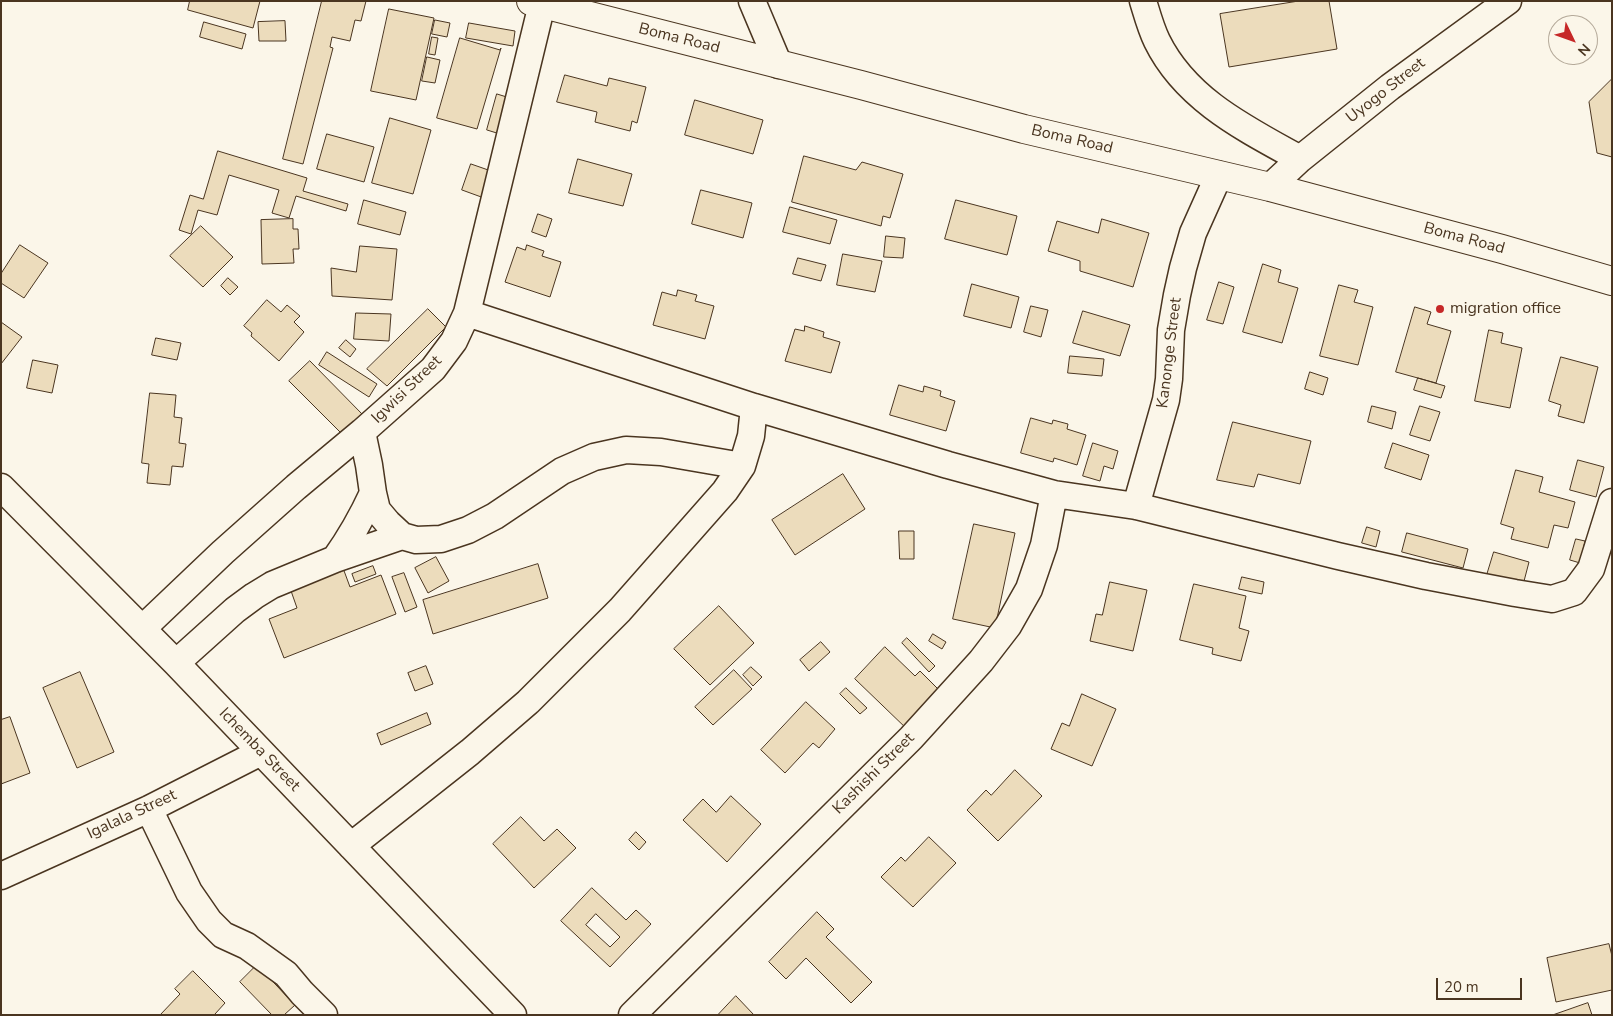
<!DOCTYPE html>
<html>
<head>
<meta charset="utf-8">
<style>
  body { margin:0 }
  #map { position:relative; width:1613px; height:1016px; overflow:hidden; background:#fbf6e9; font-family:"Nunito Sans",sans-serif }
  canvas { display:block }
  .frame { position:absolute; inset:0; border:2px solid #4a3520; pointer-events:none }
  .north { position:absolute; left:1548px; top:15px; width:50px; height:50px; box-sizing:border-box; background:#fbf6e9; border:1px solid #b4a999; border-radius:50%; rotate:132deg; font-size:14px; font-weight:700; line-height:20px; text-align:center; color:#4a3520 }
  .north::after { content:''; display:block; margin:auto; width:18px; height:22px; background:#c62828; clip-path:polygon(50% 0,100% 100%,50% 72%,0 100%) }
  .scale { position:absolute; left:1436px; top:978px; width:86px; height:22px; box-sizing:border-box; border:2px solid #4a3520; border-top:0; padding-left:6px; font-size:15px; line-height:18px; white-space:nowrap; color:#4a3520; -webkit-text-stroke:4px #fbf6e9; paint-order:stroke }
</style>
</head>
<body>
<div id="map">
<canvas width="1613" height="1016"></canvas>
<div class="frame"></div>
<div class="north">N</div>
<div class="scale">20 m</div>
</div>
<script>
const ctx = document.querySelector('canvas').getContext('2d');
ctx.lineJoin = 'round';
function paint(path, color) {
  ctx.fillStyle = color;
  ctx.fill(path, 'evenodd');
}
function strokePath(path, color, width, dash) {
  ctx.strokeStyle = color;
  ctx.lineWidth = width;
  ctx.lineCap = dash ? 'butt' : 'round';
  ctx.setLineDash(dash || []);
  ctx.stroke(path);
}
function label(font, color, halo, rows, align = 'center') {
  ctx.font = font + ' "Nunito Sans",sans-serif';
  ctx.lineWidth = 4;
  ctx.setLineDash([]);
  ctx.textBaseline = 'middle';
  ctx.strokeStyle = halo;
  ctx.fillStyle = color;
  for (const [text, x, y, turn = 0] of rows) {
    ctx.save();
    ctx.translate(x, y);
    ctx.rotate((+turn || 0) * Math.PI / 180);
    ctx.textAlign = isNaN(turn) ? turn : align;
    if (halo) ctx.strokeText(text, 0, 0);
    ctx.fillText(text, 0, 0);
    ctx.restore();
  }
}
const building = new Path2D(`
  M 190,1 L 260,1 L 253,28 L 188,10 Z
  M 322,1 L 366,1 L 361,21 L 355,20 L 350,41 L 332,37 L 330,47 L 333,48 L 303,164 L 283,159 Z
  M 1299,1 L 1329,1 L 1337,49 L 1229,67 L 1220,14 Z
  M 389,9 L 434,18 L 416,100 L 371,91 Z
  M 435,20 L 450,23 L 447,37 L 432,34 Z
  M 285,21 L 286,41 L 259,41 L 258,22 Z
  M 204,22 L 246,34 L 242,49 L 200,37 Z
  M 469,23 L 515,31 L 513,46 L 466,38 Z
  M 432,37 L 438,38 L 435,55 L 429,54 Z
  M 460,38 L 500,50 L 501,48 L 477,129 L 437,118 Z
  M 427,57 L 440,60 L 435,83 L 422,81 Z
  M 565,75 L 607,86 L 609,78 L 646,87 L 637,123 L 632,121 L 630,131 L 595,122 L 597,112 L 557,102 Z
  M 1612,79 L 1612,157 L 1597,153 L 1589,102 Z
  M 497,94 L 510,98 L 500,134 L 487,130 Z
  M 695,100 L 763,120 L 753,154 L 685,135 Z
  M 390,118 L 431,130 L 413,194 L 372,183 Z
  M 327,134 L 374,147 L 364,182 L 317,169 Z
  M 218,151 L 307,178 L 303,191 L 348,204 L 346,211 L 296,196 L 289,218 L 272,213 L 279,190 L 229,175 L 217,215 L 198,210 L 191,234 L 179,230 L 190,195 L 203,199 Z
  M 804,156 L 856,170 L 862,162 L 903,174 L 890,218 L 883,216 L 881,226 L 792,202 Z
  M 578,159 L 632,174 L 623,206 L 569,193 Z
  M 471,164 L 494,172 L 484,198 L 462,190 Z
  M 701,190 L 752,203 L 743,238 L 692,224 Z
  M 364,200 L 406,212 L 400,235 L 358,224 Z
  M 956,200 L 1017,216 L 1007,255 L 945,239 Z
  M 790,207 L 837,220 L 830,244 L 783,232 Z
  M 538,214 L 552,219 L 546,237 L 532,232 Z
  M 293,219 L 293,229 L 298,229 L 299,249 L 293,249 L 294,263 L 262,264 L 261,220 Z
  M 1102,219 L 1149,233 L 1133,287 L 1080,271 L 1080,261 L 1048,251 L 1057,221 L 1098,233 Z
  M 201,226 L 233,257 L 203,287 L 170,256 Z
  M 886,236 L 905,238 L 903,258 L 884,257 Z
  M 20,245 L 48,263 L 24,298 L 1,283 L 1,274 Z
  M 527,245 L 544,251 L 542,256 L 561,262 L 550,297 L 505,282 L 517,247 L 525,250 Z
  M 360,246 L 397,249 L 392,300 L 332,296 L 331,268 L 356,272 Z
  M 843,254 L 882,261 L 875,292 L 837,285 Z
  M 798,258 L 826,265 L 821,281 L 793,274 Z
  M 1263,264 L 1281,270 L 1278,282 L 1298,288 L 1282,343 L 1243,332 Z
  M 228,278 L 238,287 L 230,295 L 221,286 Z
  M 1219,282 L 1234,287 L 1223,324 L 1207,320 Z
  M 972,284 L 1019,297 L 1011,328 L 964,316 Z
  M 1339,285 L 1358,290 L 1354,302 L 1373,307 L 1358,365 L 1320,356 Z
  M 678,290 L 697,295 L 695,301 L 714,306 L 705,339 L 653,325 L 662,292 L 676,296 Z
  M 267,300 L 281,312 L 287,305 L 300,316 L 294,322 L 304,332 L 279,361 L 251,336 L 252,333 L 244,326 Z
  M 1031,306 L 1048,310 L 1041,337 L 1024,332 Z
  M 1415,307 L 1431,312 L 1427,324 L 1451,331 L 1436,383 L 1396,372 Z
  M 428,309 L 446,327 L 387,386 L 367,369 Z
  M 1083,311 L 1130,325 L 1120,356 L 1073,343 Z
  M 356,313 L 391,314 L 389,341 L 354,339 Z
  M 1,322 L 22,337 L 1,364 Z
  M 805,326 L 824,332 L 823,337 L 840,342 L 831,373 L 785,361 L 795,329 L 804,331 Z
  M 1489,330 L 1503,333 L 1501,343 L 1522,348 L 1510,408 L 1475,401 Z
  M 156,338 L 181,343 L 177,360 L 152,355 Z
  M 346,340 L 356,349 L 350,357 L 339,348 Z
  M 327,352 L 377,384 L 369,397 L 319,365 Z
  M 1070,356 L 1104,359 L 1102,376 L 1068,373 Z
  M 1561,357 L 1598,367 L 1584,423 L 1558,416 L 1561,405 L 1549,401 Z
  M 33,360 L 58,365 L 52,393 L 27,388 Z
  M 310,361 L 363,415 L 344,436 L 289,381 Z
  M 1310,372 L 1328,378 L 1323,395 L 1305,389 Z
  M 1418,378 L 1445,386 L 1441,398 L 1414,390 Z
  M 899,385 L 923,392 L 924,386 L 941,391 L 940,396 L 955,401 L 946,431 L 890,415 Z
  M 150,393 L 176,395 L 174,417 L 182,418 L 179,443 L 186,444 L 183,467 L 172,466 L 170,485 L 147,483 L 149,464 L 142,463 Z
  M 1372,406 L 1396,412 L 1392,429 L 1368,422 Z
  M 1420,406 L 1440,412 L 1430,441 L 1410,435 Z
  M 1031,418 L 1052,424 L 1053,420 L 1068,424 L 1067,429 L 1086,435 L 1077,465 L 1054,458 L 1053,462 L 1021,453 Z
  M 1233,422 L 1311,441 L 1300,484 L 1258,474 L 1254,487 L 1217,480 Z
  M 1093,443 L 1118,451 L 1113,469 L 1104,466 L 1100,481 L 1083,476 Z
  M 1393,443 L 1429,455 L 1421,480 L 1385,468 Z
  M 1578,460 L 1604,467 L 1596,497 L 1570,490 Z
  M 1516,470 L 1543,477 L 1539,492 L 1575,502 L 1568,528 L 1554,525 L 1548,548 L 1511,539 L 1514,528 L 1501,524 Z
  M 843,474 L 865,509 L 795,555 L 772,520 Z
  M 974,524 L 1015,533 L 995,628 L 953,619 Z
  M 1367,527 L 1380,531 L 1376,547 L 1362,543 Z
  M 899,531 L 914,531 L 914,559 L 900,559 Z
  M 1407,533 L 1468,549 L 1463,568 L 1402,552 Z
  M 1576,539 L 1585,541 L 1580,563 L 1570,560 Z
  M 1494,552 L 1529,562 L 1523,585 L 1487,575 Z
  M 436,557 L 449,581 L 428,593 L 415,568 Z
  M 538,564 L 548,598 L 433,634 L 423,600 Z
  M 373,566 L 376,574 L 355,582 L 352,574 Z
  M 343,568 L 350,587 L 381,575 L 396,614 L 284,658 L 269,619 L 297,608 L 290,588 Z
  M 404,573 L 417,607 L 405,612 L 392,577 Z
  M 1242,577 L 1264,582 L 1262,594 L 1239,589 Z
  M 1110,582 L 1147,590 L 1133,651 L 1090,641 L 1096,614 L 1102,615 Z
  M 1194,584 L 1246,596 L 1239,628 L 1249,631 L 1241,661 L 1212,654 L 1213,648 L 1180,640 Z
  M 719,606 L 754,643 L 710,685 L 674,649 Z
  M 933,634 L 946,642 L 942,649 L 929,641 Z
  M 907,638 L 935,666 L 929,672 L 902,643 Z
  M 821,642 L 830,652 L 809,671 L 800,660 Z
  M 885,647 L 915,676 L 920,671 L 938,689 L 934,693 L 939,699 L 909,731 L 855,679 Z
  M 426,666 L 433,684 L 415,691 L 408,673 Z
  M 751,667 L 762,677 L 753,686 L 743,675 Z
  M 734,670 L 752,689 L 713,725 L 695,707 Z
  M 80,672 L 114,752 L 77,768 L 43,688 Z
  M 846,688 L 867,708 L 860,714 L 840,694 Z
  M 1082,694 L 1116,709 L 1092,766 L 1051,749 L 1062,723 L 1069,726 Z
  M 806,702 L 835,729 L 819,748 L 813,743 L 785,773 L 761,750 Z
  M 427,713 L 431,724 L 381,745 L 377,734 Z
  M 10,717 L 30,773 L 1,784 L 1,720 Z
  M 1015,770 L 1042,796 L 998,841 L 967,810 L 986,790 L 991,795 Z
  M 731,796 L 761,824 L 727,862 L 683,820 L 703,799 L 716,812 Z
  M 521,817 L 544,841 L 557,829 L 576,848 L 534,888 L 493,844 Z
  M 636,832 L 646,842 L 639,850 L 629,840 Z
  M 929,837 L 956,863 L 913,907 L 881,877 L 901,857 L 905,861 Z
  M 592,888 L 626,920 L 636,910 L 651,924 L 610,967 L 561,921 ZM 596,914 L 620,937 L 610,947 L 586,925 Z
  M 817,912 L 834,929 L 826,937 L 872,982 L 851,1003 L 806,958 L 786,979 L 769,962 Z
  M 1609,944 L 1612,956 L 1612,990 L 1556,1002 L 1547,958 Z
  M 257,965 L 295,1005 L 284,1015 L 272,1015 L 240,982 Z
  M 193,971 L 225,1003 L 215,1014 L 216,1015 L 160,1015 L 180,994 L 175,989 Z
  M 736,996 L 754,1015 L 718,1015 Z
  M 1588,1003 L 1592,1015 L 1553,1015 Z`);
paint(building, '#ecdcbc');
strokePath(building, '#4a3520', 1);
const minor = new Path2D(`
  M 752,1 L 779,65
  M 1143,1 C 1147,14 1151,29 1157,41 C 1186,100 1246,129 1300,159
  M 1270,187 L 1300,159 L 1390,87 L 1508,1
  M 467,313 L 754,407 L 948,465 L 1054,494 L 1136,506 L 1338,556 L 1426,576 L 1515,593 L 1552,599 L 1574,592 L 1591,569 L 1612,502
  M 362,432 L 369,465 L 373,493 L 377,510 L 388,523 L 402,536 L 416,540 L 441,539 L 468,530 L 495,516 L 562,471 L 594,457 L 626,450 L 661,452 L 742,466
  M 1,487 L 176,663 L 513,1015
  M 1136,506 L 1166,400 L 1169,379 L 1171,330 L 1177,295 L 1183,268 L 1193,233 L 1219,175
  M 335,559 C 350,538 362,517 373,493
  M 142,629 L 223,552 L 296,487 L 362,432 L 433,369 L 454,341 L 467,313 L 542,4
  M 176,663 L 235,610 L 254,596 L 272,585 L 335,559 L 402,536
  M 149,809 L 189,892 L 209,921 L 223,935 L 247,946 L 286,974 L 302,993 L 324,1015
  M 351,846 L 470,752 L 528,702 L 620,610 L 725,491 L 742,466 L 751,436 L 754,407
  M 1,876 L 149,809 L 261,752
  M 632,1015 L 911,738 L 981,661 L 1008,626 L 1029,589 L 1044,545 L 1054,494`);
const secondary = new Path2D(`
  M 531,1 L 861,85 L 1024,129 L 1270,187 L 1502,249 L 1612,281`);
strokePath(minor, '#4a3520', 29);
strokePath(secondary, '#4a3520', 30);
strokePath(minor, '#fbf6e9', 26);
strokePath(secondary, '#fbf6e9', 28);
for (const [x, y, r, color] of [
  [1440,309,5,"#c62828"]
]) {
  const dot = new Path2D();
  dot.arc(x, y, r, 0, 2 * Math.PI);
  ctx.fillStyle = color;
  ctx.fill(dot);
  strokePath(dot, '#fbf6e9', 2);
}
label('16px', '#4a3520', '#fbf6e9', [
  ["Boma Road",679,39,14],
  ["Uyogo Street",1386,91,-38],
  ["Boma Road",1072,140,13],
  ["Boma Road",1464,239,15],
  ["Kanonge Street",1170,353,-83],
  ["Igwisi Street",407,390,-44],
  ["Ichemba Street",259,750,46],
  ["Kashishi Street",874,774,-45],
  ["Igalala Street",132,815,-25]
]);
label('16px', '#4a3520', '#fbf6e9', [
  ["migration office",1450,309]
], 'left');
</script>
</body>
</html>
